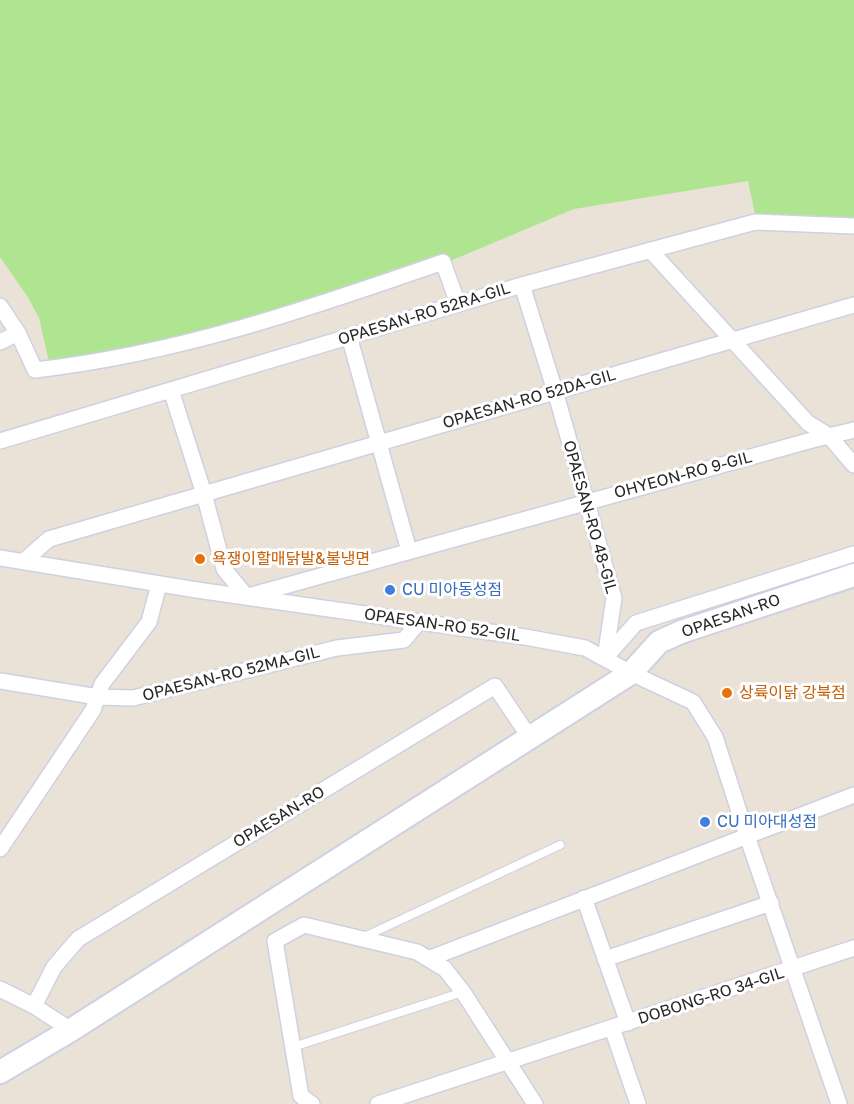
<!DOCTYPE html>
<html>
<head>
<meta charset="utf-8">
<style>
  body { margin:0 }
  canvas { display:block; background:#ebe2d7 }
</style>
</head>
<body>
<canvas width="854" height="1104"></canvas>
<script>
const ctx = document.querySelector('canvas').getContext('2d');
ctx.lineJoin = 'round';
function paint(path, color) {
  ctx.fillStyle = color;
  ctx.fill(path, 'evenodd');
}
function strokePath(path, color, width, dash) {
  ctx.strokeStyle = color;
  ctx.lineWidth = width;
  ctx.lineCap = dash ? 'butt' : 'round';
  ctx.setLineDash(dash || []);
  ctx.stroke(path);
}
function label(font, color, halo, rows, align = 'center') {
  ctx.font = font + ' "Golos Text","Noto Sans KR",sans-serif';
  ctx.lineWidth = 6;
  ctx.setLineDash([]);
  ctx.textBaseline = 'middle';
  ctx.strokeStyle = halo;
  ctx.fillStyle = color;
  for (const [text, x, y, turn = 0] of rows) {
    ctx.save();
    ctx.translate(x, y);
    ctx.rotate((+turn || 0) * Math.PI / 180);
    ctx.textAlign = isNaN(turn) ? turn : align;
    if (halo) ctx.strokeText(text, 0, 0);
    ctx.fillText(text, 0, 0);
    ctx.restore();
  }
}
paint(new Path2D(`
  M 0,0 L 854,0 L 854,226 L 755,214 L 748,181 L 574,209 L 443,264 L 136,355 L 49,362 L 39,318 L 29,299 L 0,257 Z`), '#afe590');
const lane = new Path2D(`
  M 364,937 L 560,845
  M 293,1047 L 463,992`);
const street = new Path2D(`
  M 650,250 L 808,423 L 829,436 L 854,465
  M 522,285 L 555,391 L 614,598 L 605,658
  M 0,306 L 18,333 L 35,370 C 177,354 308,309 443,262 L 458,304
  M 349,336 L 409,551
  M 0,342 L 18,333
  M 171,390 L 204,494 L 224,569 L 247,597
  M 0,441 L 522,285 L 755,222 L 854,226
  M 0,558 L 197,590 L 525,637 L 585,648 L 631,673 L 693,702 L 715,737 L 747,836 L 839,1104
  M 24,561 L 49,539 L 854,305
  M 252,595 L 812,440 L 854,430
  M 605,658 L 636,623 L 854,554
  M 0,681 L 98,697 L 133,698 L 337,648 L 404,640 L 419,622
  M 0,849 L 93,710 L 102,684 L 149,622 L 159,584
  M 584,898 L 628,1023
  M 428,959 L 854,795
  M 605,959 L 771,903
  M 0,989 L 34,1006 L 71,1030
  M 34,1006 L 54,967 L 78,939 L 495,686 L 530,738
  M 612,1028 L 638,1104
  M 312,1104 L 301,1096 L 275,941 L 304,925 L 417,952 L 445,969 L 463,992 L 535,1104
  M 378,1104 L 854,948`);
const secondary = new Path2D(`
  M 0,1072 L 71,1030 L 631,673 L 659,642 L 681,632 L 854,575`);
strokePath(lane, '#cdd1e2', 10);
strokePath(street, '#cdd1e2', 18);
strokePath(secondary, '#cdd1e2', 26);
strokePath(lane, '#fff', 8);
strokePath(street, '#fff', 15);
strokePath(secondary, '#fff', 22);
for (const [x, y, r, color] of [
  [200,559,6,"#e8710a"],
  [390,590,6,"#3f7fe0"],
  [727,693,6,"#e8710a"],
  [705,822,6,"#3f7fe0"]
]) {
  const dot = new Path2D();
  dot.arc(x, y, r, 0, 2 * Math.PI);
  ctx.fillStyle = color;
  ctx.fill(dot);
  strokePath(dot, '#fff', 2);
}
label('16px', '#272727', '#fff', [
  ["OPAESAN-RO 52RA-GIL",424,314,-17],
  ["OPAESAN-RO 52DA-GIL",529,399,-16],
  ["OHYEON-RO 9-GIL",683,475,-15],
  ["OPAESAN-RO 48-GIL",590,517,74],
  ["OPAESAN-RO",731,616,-19],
  ["OPAESAN-RO 52-GIL",442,625,8],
  ["OPAESAN-RO 52MA-GIL",231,674,-14],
  ["OPAESAN-RO",279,817,-31],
  ["DOBONG-RO 34-GIL",711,996,-18]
]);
label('16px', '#c56008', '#fff', [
  ["욕쟁이할매닭발&불냉면",212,559],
  ["상륙이닭 강북점",739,693]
], 'left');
label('16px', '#366cbe', '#fff', [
  ["CU 미아동성점",402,590],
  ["CU 미아대성점",717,822]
], 'left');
</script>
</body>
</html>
